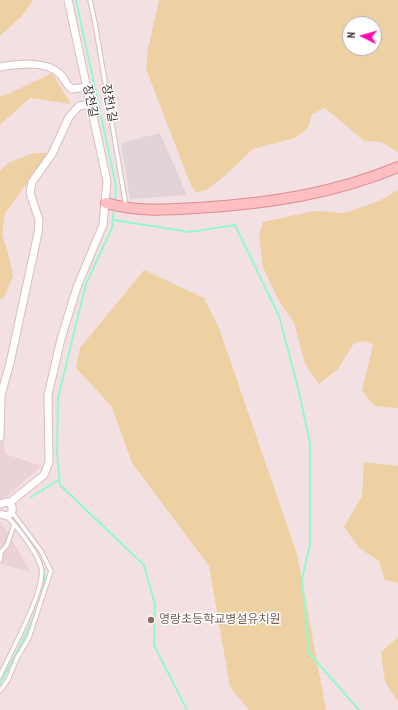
<!DOCTYPE html>
<html>
<head>
<meta charset="utf-8">
<style>
  body { margin:0 }
  #map { position:relative; width:398px; height:710px; overflow:hidden; background:#f3e0e2; font-family:"PT Sans Narrow",sans-serif }
  canvas { display:block }
  .north { position:absolute; left:342px; top:16px; width:40px; height:40px; box-sizing:border-box; background:#fff; border:1px solid #b4adae; border-radius:50%; rotate:275deg; font-size:11px; font-weight:700; line-height:16px; text-align:center; color:#443135 }
  .north::after { content:''; display:block; margin:auto; width:14px; height:18px; background:#ff0baf; clip-path:polygon(50% 0,100% 100%,50% 72%,0 100%) }
</style>
</head>
<body>
<div id="map">
<canvas width="398" height="710"></canvas>
<div class="north">N</div>
</div>
<script>
const ctx = document.querySelector('canvas').getContext('2d');
ctx.lineJoin = 'round';
function paint(path, color) {
  ctx.fillStyle = color;
  ctx.fill(path, 'evenodd');
}
function strokePath(path, color, width, dash) {
  ctx.strokeStyle = color;
  ctx.lineWidth = width;
  ctx.lineCap = dash ? 'butt' : 'round';
  ctx.setLineDash(dash || []);
  ctx.stroke(path);
}
function label(font, color, halo, rows, align = 'center') {
  ctx.font = font + ' "PT Sans Narrow","Noto Sans KR",sans-serif';
  ctx.lineWidth = 3;
  ctx.setLineDash([]);
  ctx.textBaseline = 'middle';
  ctx.strokeStyle = halo;
  ctx.fillStyle = color;
  for (const [text, x, y, turn = 0] of rows) {
    ctx.save();
    ctx.translate(x, y);
    ctx.rotate((+turn || 0) * Math.PI / 180);
    ctx.textAlign = isNaN(turn) ? turn : align;
    if (halo) ctx.strokeText(text, 0, 0);
    ctx.fillText(text, 0, 0);
    ctx.restore();
  }
}
paint(new Path2D(`
  M 0,403 L 5,454 L 42,466 L 0,502 Z
  M 0,521 L 31,572 L 0,564 Z`), '#ebd2d5');
paint(new Path2D(`
  M 160,133 L 187,195 L 130,199 L 121,143 Z`), '#e1d3d7');
paint(new Path2D(`
  M 0,0 L 33,0 L 23,15 L 0,36 Z
  M 159,0 L 398,0 L 398,152 L 381,142 L 364,141 L 325,108 L 312,114 L 308,128 L 295,138 L 253,149 L 222,178 L 206,190 L 196,193 L 190,183 L 146,69 L 148,49 ZM 350,24 L 374,24 L 374,48 L 350,48 Z
  M 52,73 L 71,104 L 30,98 L 0,125 L 0,96 L 8,94 Z
  M 34,153 L 49,153 L 5,213 L 2,235 L 8,252 L 13,276 L 4,297 L 0,299 L 0,171 L 8,163 Z
  M 398,190 L 398,408 L 374,406 L 362,391 L 373,345 L 366,341 L 354,343 L 338,369 L 319,384 L 305,364 L 294,323 L 278,299 L 263,267 L 259,235 L 263,222 L 314,211 L 344,213 L 379,201 Z
  M 144,270 L 204,298 L 219,328 L 297,554 L 326,710 L 249,710 L 230,687 L 209,566 L 132,463 L 112,407 L 76,368 L 80,348 Z
  M 364,462 L 398,466 L 398,583 L 385,580 L 379,561 L 359,548 L 344,527 L 362,496 Z
  M 398,637 L 398,702 L 385,682 L 381,652 Z`), '#edd1a3');
strokePath(new Path2D(`
  M 76,0 L 116,186 L 115,202
  M 114,208 L 112,228 L 86,284 L 58,398 L 57,454 L 60,485 L 144,565 L 155,604 L 154,645 L 187,710
  M 113,220 L 190,232 L 235,225 L 279,316 L 298,388 L 310,443 L 310,544 L 302,579 L 309,653 L 359,710
  M 31,497 L 60,479
  M 0,683 C 12,662 55,588 42,567`), '#94f8ce', 2);
const lane = new Path2D(`
  M 90,0 L 95,23 L 126,206
  M 0,560 L 1,552 L 7,545 L 14,525
  M 0,676 C 9,655 47,588 41,567 C 37,552 18,528 7,516
  M 0,691 L 8,680 L 17,658 L 29,638 L 51,571 L 41,551 L 12,512`);
const street = new Path2D(`
  M 0,67 C 19,64 45,60 60,74 C 65,79 66,85 72,89 L 87,87
  M 0,437 L 1,395 L 10,363 L 38,233 L 39,220 L 30,193 L 32,182 L 52,154 L 69,117 L 79,106 L 90,104
  M 9,503 L 44,475 L 49,462 L 48,395 L 61,339 L 77,287 L 103,225 L 107,181 L 68,0
  M 0,504 L 7,502 C 14,505 14,513 7,516 L 0,514`);
const secondary = new Path2D(`
  M 106,203 C 138,212 163,210 196,208 C 267,204 333,194 398,167`);
strokePath(lane, '#dabcc1', 5.5);
strokePath(street, '#dabcc1', 9);
strokePath(secondary, '#db8c93', 12);
strokePath(lane, '#fff', 3.5);
strokePath(street, '#fff', 7);
strokePath(secondary, '#ffbec2', 10);
for (const [x, y, r, color] of [
  [151,620,4,"#8d6e63"]
]) {
  const dot = new Path2D();
  dot.arc(x, y, r, 0, 2 * Math.PI);
  ctx.fillStyle = color;
  ctx.fill(dot);
  strokePath(dot, '#fff', 1.5);
}
label('12px', '#443135', '#fff', [
  ["장천길",90,101,78],
  ["장천1길",109,103,80]
]);
label('12px', '#785e54', '#fff', [
  ["영랑초등학교병설유치원",159,620]
], 'left');
</script>
</body>
</html>
